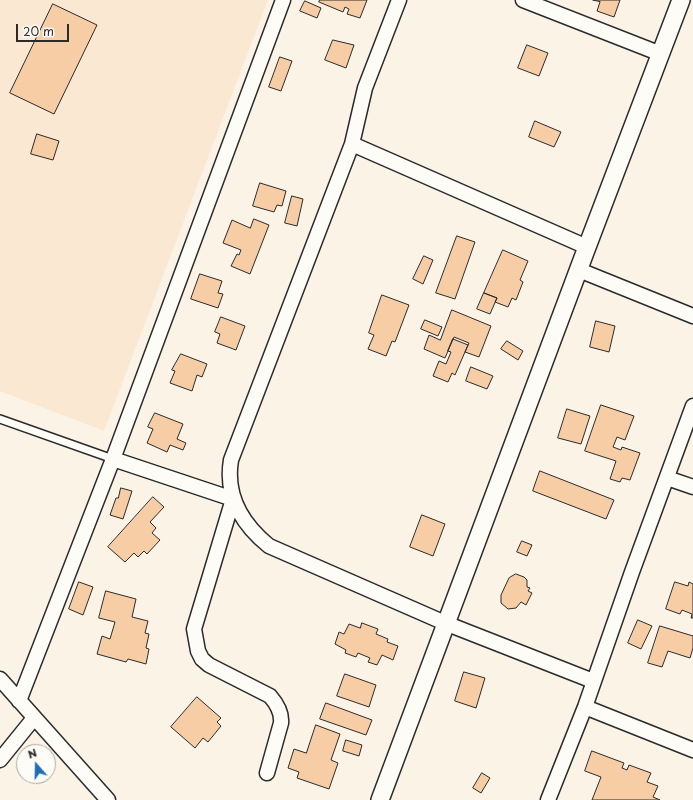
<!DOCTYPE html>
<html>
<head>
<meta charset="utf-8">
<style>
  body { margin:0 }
  #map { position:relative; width:693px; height:800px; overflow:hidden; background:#fcf3e7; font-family:"Playpen Sans",sans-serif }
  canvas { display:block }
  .north { position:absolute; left:16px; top:744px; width:40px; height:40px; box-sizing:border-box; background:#fdfcf7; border:1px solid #a9a8a5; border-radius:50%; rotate:340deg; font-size:11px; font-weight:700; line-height:16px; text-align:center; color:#2b2b2b }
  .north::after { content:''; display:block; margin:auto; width:14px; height:18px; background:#1f6fb2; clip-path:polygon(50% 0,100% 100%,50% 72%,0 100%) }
  .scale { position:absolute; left:16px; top:24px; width:53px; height:18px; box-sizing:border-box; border:2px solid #2b2b2b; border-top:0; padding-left:5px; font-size:12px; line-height:14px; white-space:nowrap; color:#2b2b2b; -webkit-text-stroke:3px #fdfcf7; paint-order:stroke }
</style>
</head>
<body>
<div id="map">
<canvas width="693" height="800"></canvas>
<div class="north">N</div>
<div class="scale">20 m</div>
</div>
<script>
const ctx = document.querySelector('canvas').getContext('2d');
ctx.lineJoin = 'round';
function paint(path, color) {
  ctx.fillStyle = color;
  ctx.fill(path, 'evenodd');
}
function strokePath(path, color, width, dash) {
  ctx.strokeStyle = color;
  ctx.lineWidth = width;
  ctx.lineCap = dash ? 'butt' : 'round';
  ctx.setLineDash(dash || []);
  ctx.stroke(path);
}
paint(new Path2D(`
  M 0,0 L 268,0 L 104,431 L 0,391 Z`), '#fae8d3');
const building = new Path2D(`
  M 320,0 L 367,0 L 360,18 L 347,14 L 349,9 L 345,7 L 343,12 L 319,2 Z
  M 593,0 L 620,0 L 614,17 L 597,11 L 600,2 Z
  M 305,1 L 321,8 L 317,18 L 300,11 Z
  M 53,4 L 97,25 L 54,114 L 10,93 Z
  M 333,40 L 354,45 L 346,68 L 325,60 Z
  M 527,45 L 548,53 L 539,76 L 518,68 Z
  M 280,57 L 292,61 L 281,91 L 269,87 Z
  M 535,121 L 561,132 L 554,147 L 529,137 Z
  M 37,134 L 59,141 L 53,160 L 31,154 Z
  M 260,183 L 286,191 L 282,206 L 277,205 L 274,212 L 253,206 Z
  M 292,196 L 303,199 L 297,226 L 285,223 Z
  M 254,219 L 269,225 L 250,274 L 231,266 L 237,254 L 239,255 L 241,250 L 223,243 L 232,220 L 250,228 Z
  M 457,236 L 475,242 L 455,299 L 436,293 Z
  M 503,250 L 528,261 L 520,280 L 523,282 L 516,300 L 512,298 L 508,307 L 495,302 L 497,298 L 484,293 Z
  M 424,256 L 433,260 L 423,284 L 413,279 Z
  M 200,274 L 222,281 L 218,293 L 223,294 L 218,308 L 191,299 Z
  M 484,293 L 497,298 L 490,314 L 477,309 Z
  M 382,295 L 409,305 L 395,342 L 392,341 L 386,356 L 368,349 L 374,335 L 369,333 Z
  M 452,310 L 491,326 L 479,357 L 465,352 L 469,343 L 454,337 L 445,358 L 424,349 L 429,335 L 440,340 Z
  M 221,317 L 245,326 L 236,350 L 217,343 L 220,334 L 215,332 Z
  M 425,320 L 442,327 L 438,336 L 421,329 Z
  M 596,321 L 615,326 L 609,352 L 590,347 Z
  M 453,339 L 468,345 L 455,375 L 452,373 L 448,382 L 433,376 L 439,361 L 446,364 L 451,352 L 448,351 Z
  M 507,341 L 523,351 L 518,360 L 501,349 Z
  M 181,354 L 207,364 L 202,377 L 197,375 L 192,391 L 170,383 L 175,371 L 172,370 Z
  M 471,367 L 493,376 L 487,389 L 466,381 Z
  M 601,405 L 634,416 L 625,440 L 617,437 L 613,447 L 621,450 L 622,447 L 640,453 L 630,480 L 622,478 L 620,482 L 610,479 L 616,461 L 585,451 Z
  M 567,409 L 590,416 L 581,444 L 558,438 Z
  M 155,413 L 183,424 L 177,439 L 186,443 L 183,450 L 170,445 L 167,452 L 147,443 L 153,429 L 148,427 Z
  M 540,471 L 614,500 L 606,519 L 533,491 Z
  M 121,488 L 132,491 L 123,519 L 110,515 L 116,498 L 118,498 Z
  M 153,497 L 164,507 L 150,522 L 156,528 L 152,533 L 160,540 L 147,554 L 144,551 L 138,557 L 134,553 L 125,562 L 108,547 Z
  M 422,515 L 445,524 L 433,556 L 410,547 Z
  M 522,541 L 532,545 L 527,556 L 517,552 Z
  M 516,574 L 524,577 L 527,580 L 527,587 L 530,588 L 528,591 L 532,593 L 526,605 L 521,602 L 516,608 L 508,609 L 501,603 L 501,595 L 509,578 Z
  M 79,582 L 93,587 L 83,615 L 69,609 Z
  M 675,582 L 688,586 L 689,582 L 693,584 L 693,618 L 691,618 L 692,614 L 682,610 L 680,614 L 666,609 Z
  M 106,591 L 136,599 L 132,617 L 148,621 L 145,633 L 149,634 L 146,648 L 149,649 L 146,664 L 128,659 L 126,662 L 97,654 L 102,636 L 110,639 L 115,622 L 99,618 Z
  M 638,620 L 652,626 L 641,649 L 628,643 Z
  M 362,623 L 378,629 L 376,634 L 388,639 L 387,642 L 398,646 L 393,660 L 382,655 L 377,665 L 368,662 L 370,658 L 358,653 L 356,657 L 345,653 L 346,650 L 335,644 L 339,632 L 344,634 L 349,624 L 360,628 Z
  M 660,626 L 693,636 L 693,648 L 690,658 L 668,651 L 662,667 L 648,663 Z
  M 464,672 L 485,678 L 476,708 L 455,701 Z
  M 345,674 L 376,685 L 369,707 L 337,696 Z
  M 197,697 L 221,718 L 217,722 L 221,726 L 208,742 L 203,738 L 195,748 L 171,727 Z
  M 326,703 L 372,720 L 366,735 L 320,719 Z
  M 316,725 L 340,734 L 331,760 L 338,763 L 329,789 L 297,778 L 299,772 L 288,768 L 294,749 L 306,753 Z
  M 346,740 L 362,745 L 359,756 L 343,751 Z
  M 592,751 L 624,763 L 622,768 L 627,770 L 629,765 L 651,773 L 647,782 L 658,786 L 653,797 L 660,800 L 592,800 L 601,777 L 585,771 Z
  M 482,773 L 490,778 L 481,793 L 473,788 Z`);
paint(building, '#f6cda5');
strokePath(building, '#2b2b2b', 1);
const service = new Path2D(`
  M 0,419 L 113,459`);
const minor = new Path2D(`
  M 399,0 L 365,88 L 352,144 L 231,460 C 225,496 242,524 269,546 L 445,623 L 593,681
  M 523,0 L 661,54
  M 352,144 L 587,247
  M 579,270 L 693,316
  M 113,459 L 233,499 L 194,629 L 198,651 L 202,659 L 209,665 L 270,696 C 277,704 282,713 281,723 L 267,773
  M 667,478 L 693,487
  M 0,679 L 108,800
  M 19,701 L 113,459 L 283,0
  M 585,707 L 693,750
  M 0,760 L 34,718
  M 548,800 L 585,707 L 632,572 L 693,406`);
const tertiary = new Path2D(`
  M 380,800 L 587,247 L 681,0`);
strokePath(service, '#2b2b2b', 10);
strokePath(minor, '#2b2b2b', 17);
strokePath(tertiary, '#2b2b2b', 20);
strokePath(service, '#fdfcf7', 7);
strokePath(minor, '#fdfcf7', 14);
strokePath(tertiary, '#fdfcf7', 17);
</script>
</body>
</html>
